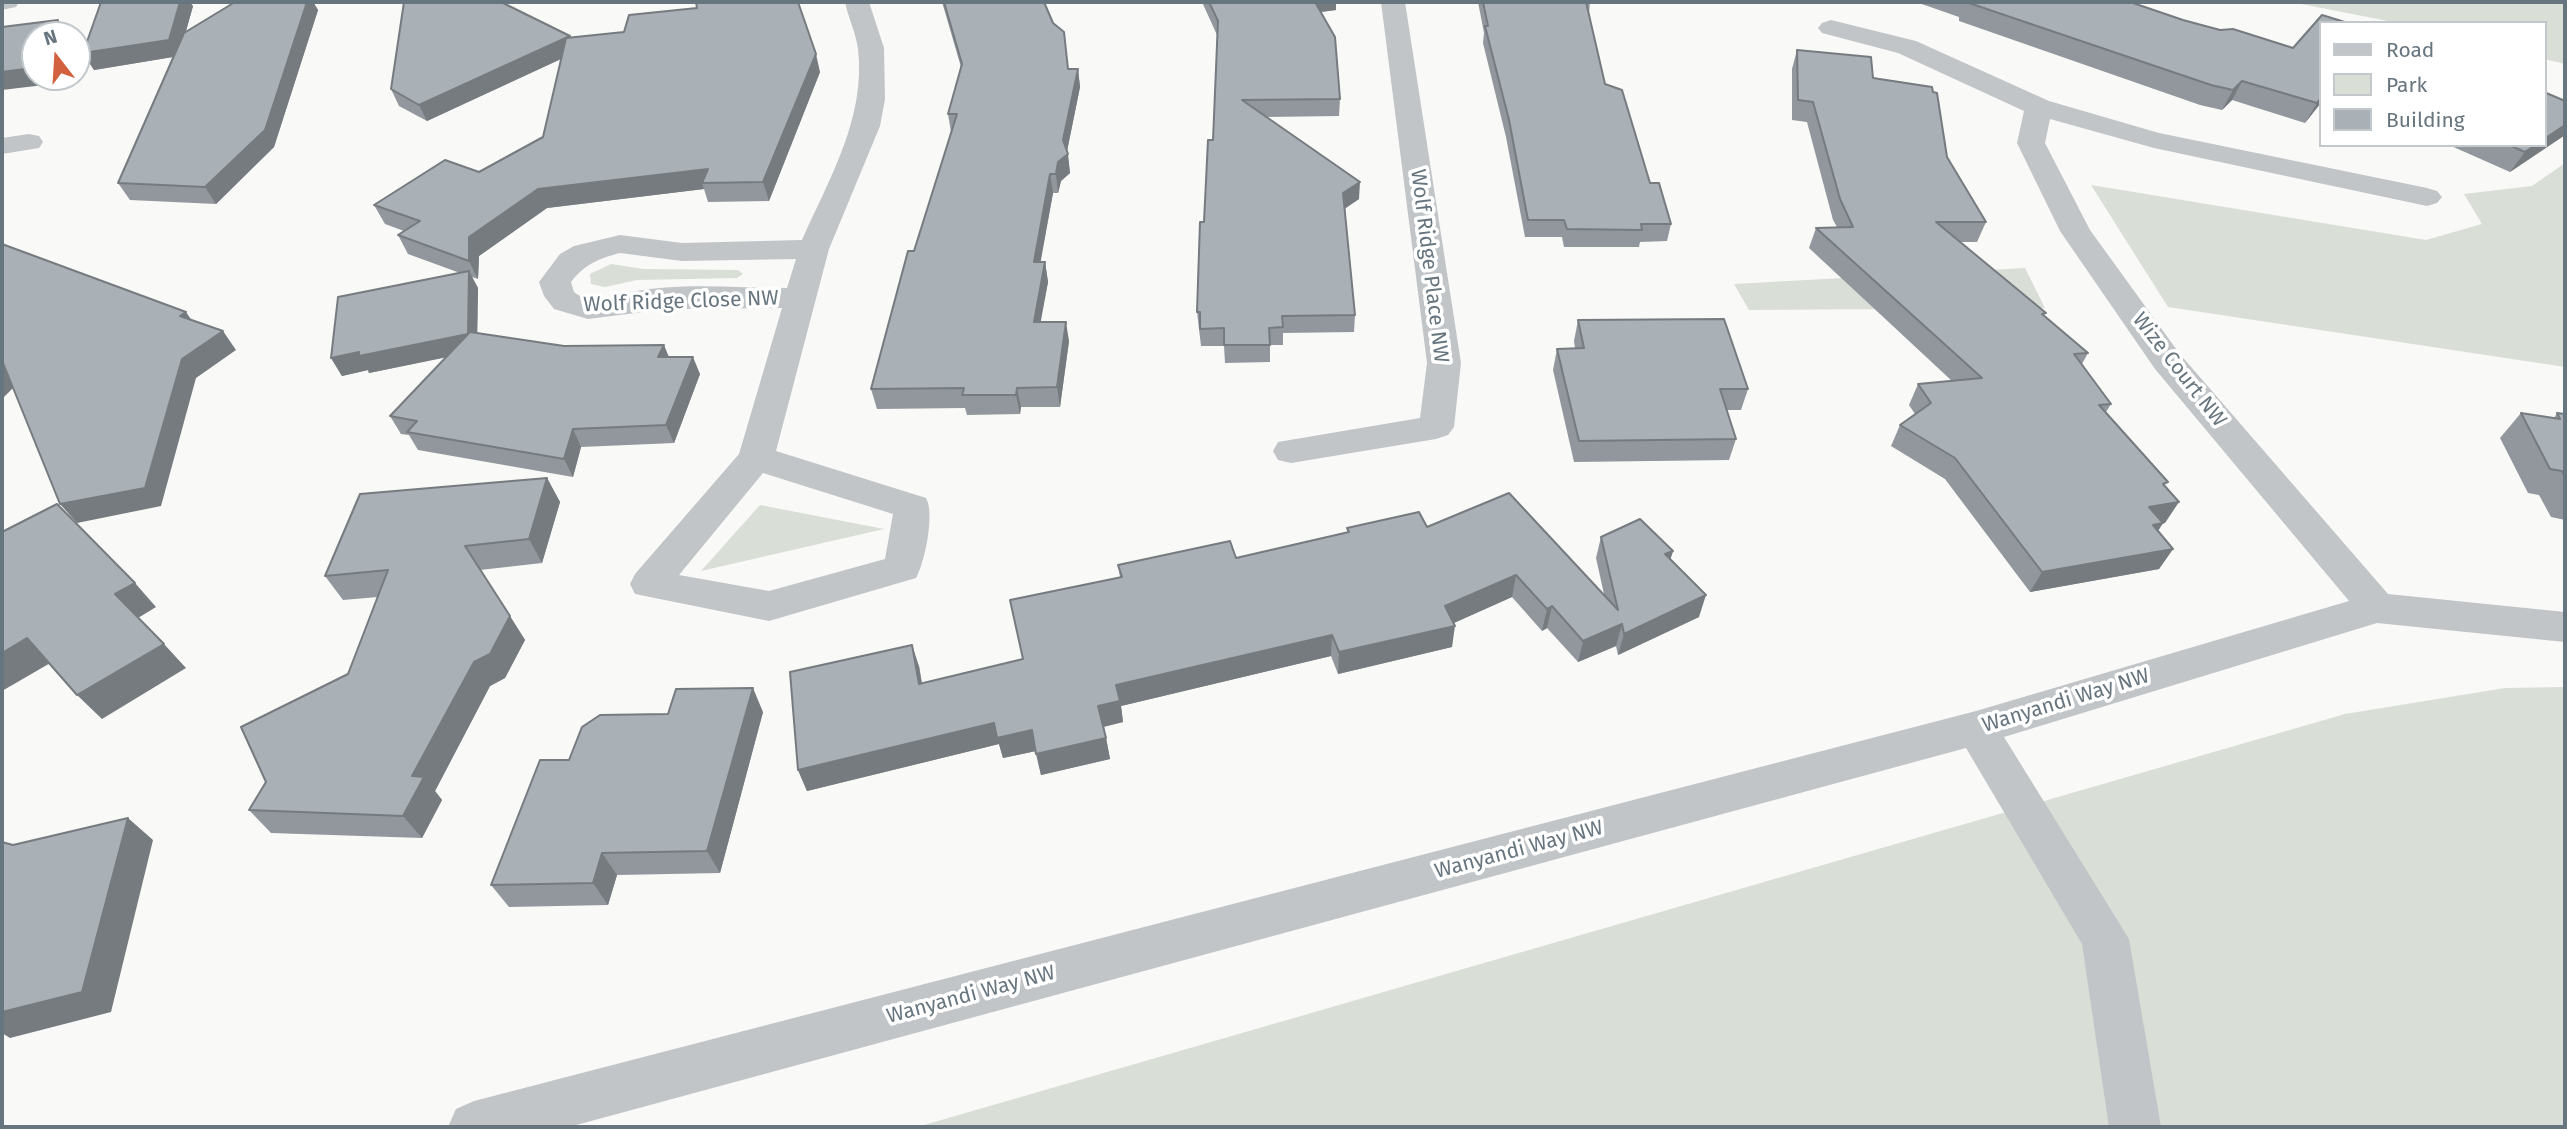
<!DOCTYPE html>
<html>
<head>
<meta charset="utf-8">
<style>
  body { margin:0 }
  #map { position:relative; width:2567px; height:1129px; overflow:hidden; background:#f9f9f7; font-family:"Fira Sans",sans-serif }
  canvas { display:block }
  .frame { position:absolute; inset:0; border:4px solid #67757f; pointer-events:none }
  .legend { position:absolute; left:2319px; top:21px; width:228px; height:126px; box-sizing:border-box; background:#fff; border:2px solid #c2c8cc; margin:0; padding:9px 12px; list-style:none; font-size:21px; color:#67757f }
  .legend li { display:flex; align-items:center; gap:14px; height:35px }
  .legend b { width:35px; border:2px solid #c2c8cc }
  .north { position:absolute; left:21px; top:21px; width:70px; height:70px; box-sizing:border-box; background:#fff; border:2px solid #c2c8cc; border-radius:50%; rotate:343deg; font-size:19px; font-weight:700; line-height:28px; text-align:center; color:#67757f }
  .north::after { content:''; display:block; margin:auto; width:24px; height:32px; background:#d2623f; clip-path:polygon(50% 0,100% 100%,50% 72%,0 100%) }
</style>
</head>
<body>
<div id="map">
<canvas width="2567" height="1129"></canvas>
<div class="frame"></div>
<ul class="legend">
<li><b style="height:9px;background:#c1c5c8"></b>Road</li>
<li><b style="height:19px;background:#d9ded7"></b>Park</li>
<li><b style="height:19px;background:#a9b0b6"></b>Building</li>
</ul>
<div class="north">N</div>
</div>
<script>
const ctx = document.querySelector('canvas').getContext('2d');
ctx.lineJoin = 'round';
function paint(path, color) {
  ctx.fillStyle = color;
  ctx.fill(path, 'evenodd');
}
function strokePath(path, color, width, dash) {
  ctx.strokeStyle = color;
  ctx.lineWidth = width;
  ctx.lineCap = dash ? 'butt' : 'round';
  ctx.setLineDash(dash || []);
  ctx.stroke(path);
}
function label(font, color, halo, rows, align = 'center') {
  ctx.font = font + ' "Fira Sans",sans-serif';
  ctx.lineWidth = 7;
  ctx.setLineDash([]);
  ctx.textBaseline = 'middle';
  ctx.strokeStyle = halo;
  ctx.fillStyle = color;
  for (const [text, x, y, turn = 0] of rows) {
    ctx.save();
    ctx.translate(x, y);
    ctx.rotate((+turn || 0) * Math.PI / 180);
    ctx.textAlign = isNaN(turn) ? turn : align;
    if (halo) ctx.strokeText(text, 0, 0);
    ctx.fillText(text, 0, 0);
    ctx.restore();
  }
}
paint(new Path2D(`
  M 2291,2 L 2565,2 L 2565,64 L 2544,59 L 2544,23 L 2398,23 Z
  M 2565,163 L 2565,367 L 2168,307 L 2091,185 L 2426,240 L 2482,224 L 2464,194 L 2532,186 Z
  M 611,264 L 644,269 L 738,270 L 743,274 L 737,278 L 637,280 L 605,287 L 591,284 L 590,274 Z
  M 2025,268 L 2045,308 L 1749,310 L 1734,284 Z
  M 760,505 L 884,529 L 701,571 Z
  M 2565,687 L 2565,1127 L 917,1127 L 2345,714 L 2505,688 Z`), '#d9ded7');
paint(new Path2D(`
  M 2,2 L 19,2 L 16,7 L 2,10 Z
  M 845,2 L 869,2 L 884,48 L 885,99 L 880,126 L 829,249 L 776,451 L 926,498 C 935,513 925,562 916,578 L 769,621 L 635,594 L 630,584 L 635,574 L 739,454 L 782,308 L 667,309 L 588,319 L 554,309 L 544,296 L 539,282 L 560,254 L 574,246 L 620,235 L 682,243 L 802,240 C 829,179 866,118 858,49 C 856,33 848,17 845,2 ZM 620,253 L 682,261 L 796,259 L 787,288 C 736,288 681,282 631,292 C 612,296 590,305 574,292 L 571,282 C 585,264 598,259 620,253 ZM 763,473 L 893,514 L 885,559 L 769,591 L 679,575 Z
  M 1381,2 L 1405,2 L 1461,363 L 1454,427 L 1448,435 L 1436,439 L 1291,463 L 1278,460 L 1273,451 L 1278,442 L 1420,418 L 1427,363 Z
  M 1831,20 L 1916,41 L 2049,101 L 2159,133 L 2427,188 L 2437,191 L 2442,197 L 2437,203 L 2427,206 L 2154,148 L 2050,119 L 2045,143 L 2090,230 L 2179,353 L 2388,594 L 2565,612 L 2565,642 L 2377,623 L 2004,737 L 2129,939 L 2161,1127 L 2109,1127 L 2082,944 L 1966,748 L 569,1127 L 448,1127 L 456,1109 L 474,1101 L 1976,711 L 2349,601 L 2155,369 L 2060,231 L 2017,143 L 2024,111 L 1898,53 L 1822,33 L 1818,28 L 1822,23 Z
  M 29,134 L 39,136 L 43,142 L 39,148 L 2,154 L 2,138 Z`), '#c1c5c8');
paint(new Path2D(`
  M 235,2 L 313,2 L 318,10 L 274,147 L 216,204 L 130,200 L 118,183 L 173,57 L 94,70 L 83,53 L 193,6 L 186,31 Z
  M 942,2 L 1044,2 L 1068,69 L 1078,69 L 1080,87 L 1067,151 L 1070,173 L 1061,181 L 1058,193 L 1053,193 L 1040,262 L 1045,262 L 1048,282 L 1040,322 L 1069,341 L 1060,407 L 1021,407 L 1020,414 L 967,415 L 965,408 L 877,409 L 871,389 L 951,132 L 948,114 L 961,67 Z
  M 1202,2 L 1336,2 L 1336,10 L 1321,12 L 1340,99 L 1339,116 L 1266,117 L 1359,199 L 1345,208 L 1355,315 L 1354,332 L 1283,333 L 1283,345 L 1270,345 L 1270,362 L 1225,363 L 1224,346 L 1201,346 L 1197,312 L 1204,222 L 1213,140 L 1217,35 Z
  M 1478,2 L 1590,2 L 1589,13 L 1605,84 L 1650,183 L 1671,224 L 1667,241 L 1640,242 L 1639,247 L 1564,247 L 1562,237 L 1525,237 L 1506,137 L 1483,43 L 1484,33 Z
  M 1916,2 L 2130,2 L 2183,20 L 2293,48 L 2320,23 L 2320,104 L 2305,123 L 2232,100 L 2222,110 L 2200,105 L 1959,21 L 1959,17 Z
  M 570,37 L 820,72 L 769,201 L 708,202 L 704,189 L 547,208 L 479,256 L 478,279 L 472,277 L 478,288 L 477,333 L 564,346 L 669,357 L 700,374 L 674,443 L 581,447 L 573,477 L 418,450 L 409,435 L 401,434 L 390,416 L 446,357 L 369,373 L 368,370 L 342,376 L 331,358 L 460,273 L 408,254 L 398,235 L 404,231 L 385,224 L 374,205 L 479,172 L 543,137 L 561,59 L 427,121 L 399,106 L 391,89 Z
  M 1797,50 L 1873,78 L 1947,157 L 1986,222 L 1977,242 L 1960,242 L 2044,316 L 2088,353 L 2082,364 L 2111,404 L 2106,412 L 2165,487 L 2165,523 L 2163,523 L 2158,531 L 2173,549 L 2159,569 L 2030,592 L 1945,479 L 1891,446 L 1900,425 L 1915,414 L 1909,405 L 1918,384 L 1952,381 L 1809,248 L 1816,228 L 1837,227 L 1833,220 L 1807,122 L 1792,120 L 1792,69 Z
  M 2565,101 L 2565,135 L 2510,172 L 2449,145 L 2544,145 Z
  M 1578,320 L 1748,389 L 1741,410 L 1726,410 L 1736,439 L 1729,460 L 1574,462 L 1553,370 L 1557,349 L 1575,348 L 1574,341 Z
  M 2521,413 L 2554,418 L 2557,413 L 2565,414 L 2565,520 L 2551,517 L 2539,495 L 2528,493 L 2500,438 Z
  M 547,478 L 560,502 L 542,563 L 480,570 L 525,640 L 505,678 L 490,686 L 435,791 L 442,800 L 422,838 L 271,833 L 249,810 L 348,674 L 378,597 L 343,600 L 325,576 Z
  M 1427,527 L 1604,594 L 1596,558 L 1601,537 L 1673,551 L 1670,560 L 1699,617 L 1618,655 L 1616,646 L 1578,662 L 1547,628 L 1542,631 L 1512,597 L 1453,623 L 1452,647 L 1338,674 L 1331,656 L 1121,706 L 1123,722 L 1104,727 L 1110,759 L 1041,775 L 1036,751 L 1003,758 L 999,744 L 807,791 L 798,770 L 919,666 L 922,683 L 1023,659 L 1120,577 L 1118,565 L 1236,558 L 1347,533 L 1347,528 Z
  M 763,712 L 720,873 L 617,875 L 608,905 L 509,907 L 491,885 L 569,760 Z`), '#91979d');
paint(new Path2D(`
  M 180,2 L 190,2 L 193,6 L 179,56 L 94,70 L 83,53 Z
  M 307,2 L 313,2 L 318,10 L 274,147 L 216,204 L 205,187 Z
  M 1312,2 L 1336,2 L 1336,10 L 1312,13 Z
  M 58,20 L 68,35 L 50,35 Z
  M 570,36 L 576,52 L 427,121 L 419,105 Z
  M 816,54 L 820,72 L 769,201 L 763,182 Z
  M 35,63 L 35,77 L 48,77 L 44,85 L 2,90 L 2,72 Z
  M 1078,69 L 1080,87 L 1066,156 L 1068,154 L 1070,173 L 1061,181 L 1058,193 L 1056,174 Z
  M 2242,81 L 2232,100 L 2222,110 L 2233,90 Z
  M 2320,99 L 2320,104 L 2305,123 L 2317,103 Z
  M 2565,125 L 2565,135 L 2510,172 L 2525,152 L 2535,145 L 2544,145 L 2544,139 Z
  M 708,169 L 702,183 L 704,189 L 547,208 L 479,256 L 478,279 L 469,261 L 469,237 L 538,189 Z
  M 1050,174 L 1053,193 L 1037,282 L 1034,262 Z
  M 1360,182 L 1359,199 L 1343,210 L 1343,193 Z
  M 1045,262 L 1048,282 L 1037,342 L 1034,322 Z
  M 469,271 L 478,288 L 477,351 L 369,373 L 368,370 L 342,376 L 331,358 Z
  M 186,312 L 199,331 L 180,316 Z
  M 1066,322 L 1069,341 L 1060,407 L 1057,387 Z
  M 223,331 L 236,350 L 196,378 L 161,506 L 77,523 L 60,504 L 182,359 Z
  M 664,345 L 671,362 L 658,357 Z
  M 693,357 L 700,374 L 674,443 L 666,425 Z
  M 3,363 L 20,381 L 2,399 L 2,364 Z
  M 1017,388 L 1021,407 L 1020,414 L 1016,395 Z
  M 573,429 L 581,447 L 573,477 L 564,459 Z
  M 547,478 L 560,502 L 542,563 L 529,539 Z
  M 2179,502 L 2165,523 L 2163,523 L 2149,544 L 2149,507 Z
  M 2173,549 L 2159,569 L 2030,592 L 2042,572 Z
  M 1673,551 L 1666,573 L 1665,554 Z
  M 1516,575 L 1512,597 L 1443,628 L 1445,606 Z
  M 135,583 L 156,607 L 138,618 L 115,594 Z
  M 1706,595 L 1699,617 L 1618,655 L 1624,634 Z
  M 1552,606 L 1547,628 L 1542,631 L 1547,609 Z
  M 510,616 L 525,640 L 505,678 L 490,686 L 435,791 L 442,800 L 422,838 L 403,816 L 412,776 L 474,662 Z
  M 1622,624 L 1616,646 L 1578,662 L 1583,641 Z
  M 1455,626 L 1452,647 L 1338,674 L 1339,652 Z
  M 1332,635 L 1331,656 L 1121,706 L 1123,722 L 1102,727 L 1098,706 L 1116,685 Z
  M 27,638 L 52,662 L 2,691 L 2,653 Z
  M 164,644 L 186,668 L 102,719 L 77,695 Z
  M 912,645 L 919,666 L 925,705 L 919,684 Z
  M 753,688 L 763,712 L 720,873 L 707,851 Z
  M 994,723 L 1032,730 L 1036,751 L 1003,758 L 999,744 L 807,791 L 798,770 Z
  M 1106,738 L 1110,759 L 1041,775 L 1036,754 Z
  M 128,818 L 153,840 L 111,1012 L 10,1038 L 2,1033 L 2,1012 Z
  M 602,853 L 617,875 L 608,905 L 593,883 Z`), '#767b7f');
const building = new Path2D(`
  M 101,2 L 180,2 L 169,40 L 83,53 Z
  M 235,2 L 307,2 L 265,130 L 205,187 L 118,183 L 184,33 Z
  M 404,2 L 501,2 L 570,36 L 419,105 L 391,89 Z
  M 696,2 L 798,2 L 816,54 L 763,182 L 702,183 L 708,169 L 538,189 L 469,237 L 469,261 L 398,235 L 420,221 L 374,205 L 445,160 L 479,172 L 543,137 L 566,38 L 624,32 L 629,15 L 697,8 Z
  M 944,2 L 1044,2 L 1053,23 L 1064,32 L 1068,69 L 1078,69 L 1063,140 L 1068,154 L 1058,162 L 1056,174 L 1050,174 L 1034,262 L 1045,262 L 1034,322 L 1066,322 L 1057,387 L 1017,388 L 1016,395 L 962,395 L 964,388 L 871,389 L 908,251 L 914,251 L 957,114 L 948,114 L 962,64 Z
  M 1209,2 L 1315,2 L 1335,37 L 1340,99 L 1242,100 L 1360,182 L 1343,193 L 1355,315 L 1282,316 L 1283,327 L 1269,328 L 1270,345 L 1224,345 L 1224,328 L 1200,329 L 1200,312 L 1197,312 L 1200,222 L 1204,222 L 1208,140 L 1213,140 L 1218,21 Z
  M 1483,2 L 1586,2 L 1605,84 L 1622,90 L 1650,183 L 1659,183 L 1671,224 L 1641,224 L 1642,230 L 1567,229 L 1564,220 L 1528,220 L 1509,120 L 1485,26 L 1488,26 Z
  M 1966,2 L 2130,2 L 2183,20 L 2220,30 L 2233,29 L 2293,48 L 2322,15 L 2348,23 L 2320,23 L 2320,99 L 2317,103 L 2242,81 L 2233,90 L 2211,85 Z
  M 58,20 L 50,35 L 35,35 L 35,63 L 32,68 L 2,72 L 2,27 Z
  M 1797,50 L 1871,57 L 1873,78 L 1932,87 L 1933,92 L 1937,93 L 1947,157 L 1986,222 L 1936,222 L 2046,313 L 2042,314 L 2088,353 L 2074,354 L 2111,404 L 2099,405 L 2168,482 L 2163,484 L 2179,502 L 2149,507 L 2163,523 L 2153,525 L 2173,549 L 2042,572 L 1955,458 L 1900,425 L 1931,403 L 1918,384 L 1982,378 L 1816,228 L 1853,227 L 1840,199 L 1813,102 L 1798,100 Z
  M 2544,92 L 2565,101 L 2565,125 L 2544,139 Z
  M 2509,145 L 2535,145 L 2525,152 Z
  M 2,244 L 186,312 L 180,316 L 223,331 L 182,359 L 145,488 L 60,504 L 3,363 L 2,364 Z
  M 469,271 L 468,334 L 359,356 L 359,352 L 331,358 L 338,297 Z
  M 1724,319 L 1748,389 L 1720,389 L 1736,439 L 1579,441 L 1557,349 L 1584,348 L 1578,320 Z
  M 470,332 L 564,346 L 664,345 L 658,357 L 693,357 L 666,425 L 573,429 L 564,459 L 407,432 L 417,421 L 390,416 Z
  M 2521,413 L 2560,419 L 2557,413 L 2565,414 L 2565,477 L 2562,471 L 2550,469 Z
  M 547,478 L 529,539 L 465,546 L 510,616 L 490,654 L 474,662 L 412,776 L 424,777 L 403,816 L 249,810 L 266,782 L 241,727 L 348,674 L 388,570 L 325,576 L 360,494 Z
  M 1509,493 L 1618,610 L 1601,537 L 1640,519 L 1673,551 L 1665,554 L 1706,595 L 1624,634 L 1622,624 L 1583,641 L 1552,606 L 1547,609 L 1516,575 L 1445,606 L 1455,626 L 1339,652 L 1332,635 L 1116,685 L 1120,701 L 1098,706 L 1106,738 L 1036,754 L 1032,730 L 997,738 L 994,723 L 798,770 L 790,672 L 912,645 L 919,684 L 1023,659 L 1010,600 L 1122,577 L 1118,565 L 1230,541 L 1236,558 L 1349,532 L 1347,528 L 1419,512 L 1427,527 Z
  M 57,504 L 135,583 L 115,594 L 164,644 L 77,695 L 27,638 L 2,653 L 2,532 Z
  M 753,688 L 707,851 L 602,853 L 593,883 L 491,885 L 540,760 L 569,760 L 582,727 L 600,715 L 668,714 L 676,689 Z
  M 128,818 L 82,992 L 2,1012 L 2,842 L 13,845 Z`);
paint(building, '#a9b0b6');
strokePath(building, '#767b7f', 2);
label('21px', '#67757f', '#fff', [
  ["Wolf Ridge Place NW",1429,266,83],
  ["Wolf Ridge Close NW",681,302,-2],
  ["Wize Court NW",2179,370,52],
  ["Wanyandi Way NW",2066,701,-17],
  ["Wanyandi Way NW",1519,850,-15],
  ["Wanyandi Way NW",971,995,-15]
]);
</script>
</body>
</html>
